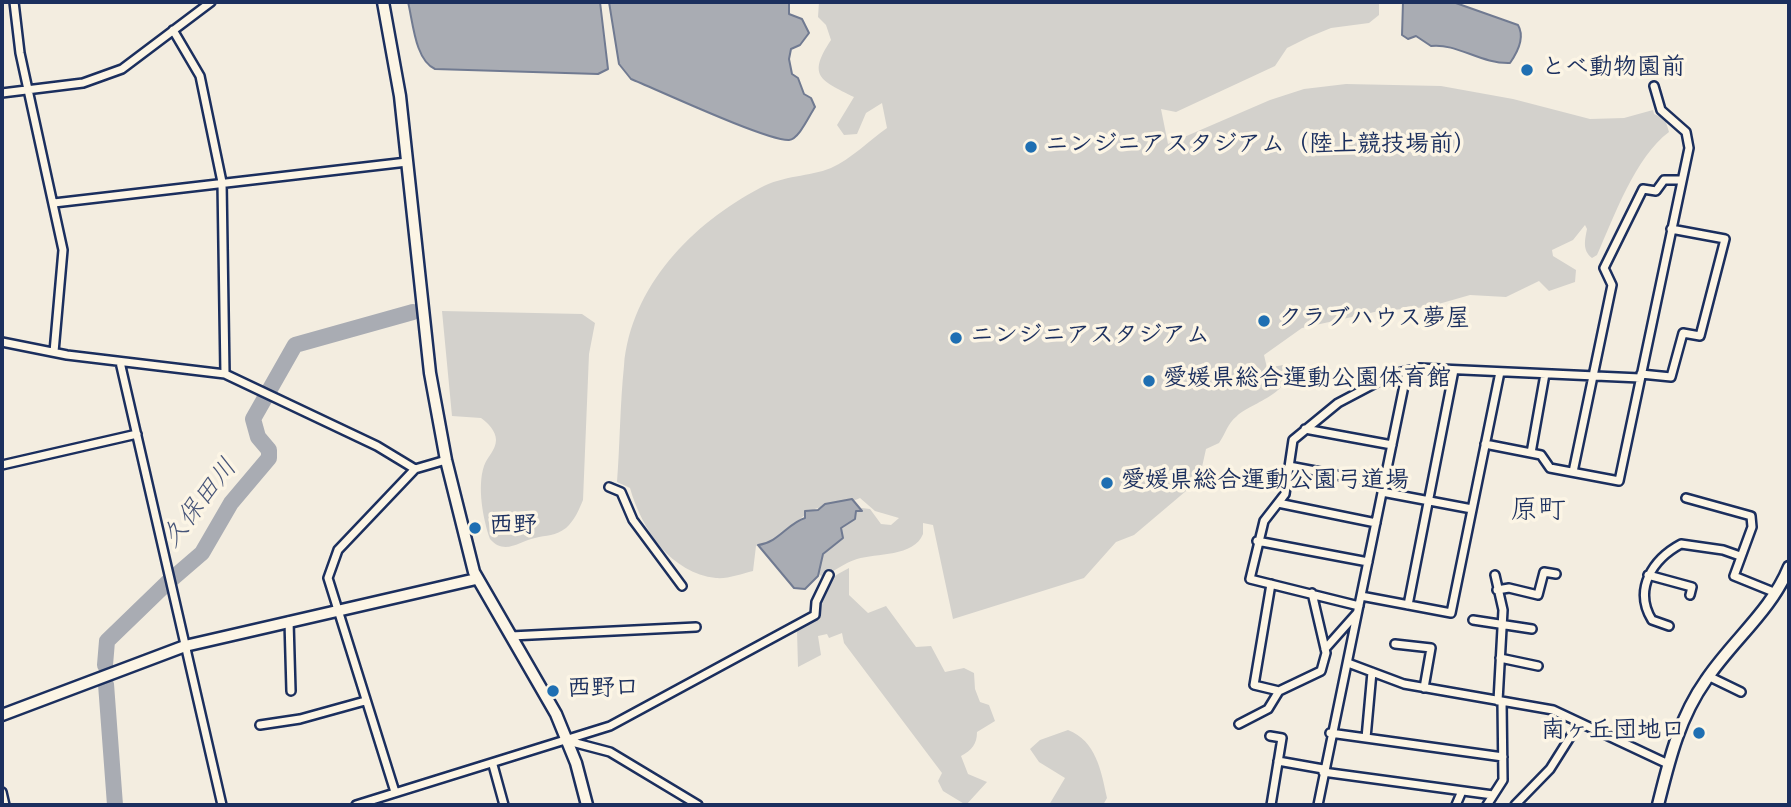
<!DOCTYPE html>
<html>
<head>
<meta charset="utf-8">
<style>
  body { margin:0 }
  #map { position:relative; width:1791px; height:807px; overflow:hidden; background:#f3ede0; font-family:"Gochi Hand",sans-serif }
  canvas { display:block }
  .frame { position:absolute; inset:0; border:4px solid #1b2f5e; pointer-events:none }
</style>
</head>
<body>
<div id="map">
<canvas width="1791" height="807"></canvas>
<div class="frame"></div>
</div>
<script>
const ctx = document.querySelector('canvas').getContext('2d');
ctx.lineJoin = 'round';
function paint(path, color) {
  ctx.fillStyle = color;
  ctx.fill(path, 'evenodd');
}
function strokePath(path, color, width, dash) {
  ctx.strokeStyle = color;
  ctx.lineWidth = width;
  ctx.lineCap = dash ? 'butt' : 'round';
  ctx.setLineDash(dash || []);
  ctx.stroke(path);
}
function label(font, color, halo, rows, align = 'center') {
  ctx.font = font + ' "Gochi Hand","Klee One",sans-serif';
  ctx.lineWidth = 7;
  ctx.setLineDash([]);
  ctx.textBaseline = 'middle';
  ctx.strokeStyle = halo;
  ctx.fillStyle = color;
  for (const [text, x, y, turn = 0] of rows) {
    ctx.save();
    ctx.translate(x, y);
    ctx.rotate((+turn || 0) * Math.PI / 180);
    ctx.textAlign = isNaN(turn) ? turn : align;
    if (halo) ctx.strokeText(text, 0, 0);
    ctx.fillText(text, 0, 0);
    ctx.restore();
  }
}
paint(new Path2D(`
  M 819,2 L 1379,3 L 1379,15 L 1369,23 L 1331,28 L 1309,37 L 1287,48 L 1275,66 L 1176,112 L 1161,109 L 1168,144 L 1270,100 L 1304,89 L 1346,84 L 1441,86 L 1513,99 L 1590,119 L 1624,118 L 1653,110 L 1654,114 L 1665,119 L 1669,132 C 1635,157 1614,217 1597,255 L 1592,258 C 1582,250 1585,240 1587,229 L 1585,225 L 1573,240 L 1552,250 L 1553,256 L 1576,270 L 1575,282 L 1549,291 L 1539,281 L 1506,297 L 1470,295 L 1428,307 L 1379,311 L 1302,328 L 1264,355 L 1267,368 L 1283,365 C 1300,390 1251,403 1237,416 C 1227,424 1226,433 1219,443 L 1206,449 L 1202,467 L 1186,491 L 1134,535 L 1116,542 L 1084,578 L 953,619 L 933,525 L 923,523 L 923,534 C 914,557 876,553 857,559 C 844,563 833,572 822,577 L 818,573 L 822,554 L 843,538 L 841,529 L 855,519 L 856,511 L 862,508 L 870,509 L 881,524 L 891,525 L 899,518 L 875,511 L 860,498 C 846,505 824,503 809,512 C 793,523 778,543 756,546 L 753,571 C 741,574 728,579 716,578 C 671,573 642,530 630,488 L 617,482 C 620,444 620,404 624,366 C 631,286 692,224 760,188 C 784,175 809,177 831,168 C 851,159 870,140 887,128 L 882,103 L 866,113 L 857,134 L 844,135 L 837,125 L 854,97 C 820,80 807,76 831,40 L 826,25 L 818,17 Z
  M 442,311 L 582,314 L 595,323 L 589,354 L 583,500 C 579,510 574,521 566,528 C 556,536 546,535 535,538 C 519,541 505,556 490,539 C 483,519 477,487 484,466 C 487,457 496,450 496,440 C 496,431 488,423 481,418 L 452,416 Z
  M 849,568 L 849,595 L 868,613 L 886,606 L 916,647 L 931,646 L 945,672 L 964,668 L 974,673 L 975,689 L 980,702 L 989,705 L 995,721 L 977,732 C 977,744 972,750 961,756 L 968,774 L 987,782 L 966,805 L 943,791 L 938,781 L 942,773 L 844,643 L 842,633 L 829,638 L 827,634 L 818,636 L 821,655 L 798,667 L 797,630 L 817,618 C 827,589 817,584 849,568 Z
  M 1068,730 C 1096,741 1101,770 1107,798 L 1103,805 L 1049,805 L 1065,778 L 1039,762 L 1030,749 L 1040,740 Z`), '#d3d1cc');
const water = new Path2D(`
  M 408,2 L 600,2 L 608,69 L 598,74 L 435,69 C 415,60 413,22 408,2 Z
  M 609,2 L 789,2 L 789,14 L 802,19 L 809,33 L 800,45 L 791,49 L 789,59 L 792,74 L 798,78 L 804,94 L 811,98 L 815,107 C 809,116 799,139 789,140 C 767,141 658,90 631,79 L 619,64 Z
  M 1403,2 L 1453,2 L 1518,25 C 1525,37 1517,53 1510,63 C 1481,64 1457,43 1431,46 L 1416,36 L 1408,39 L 1402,35 Z
  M 852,499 L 862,511 L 856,511 L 855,519 L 841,528 L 843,538 L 823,554 L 818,576 L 805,589 L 794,588 L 758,545 C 778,543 788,523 805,518 L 805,511 L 818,510 L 825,504 Z`);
paint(water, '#a9acb3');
strokePath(water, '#707a91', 2);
strokePath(new Path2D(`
  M 173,578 L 202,553 L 231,503 L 269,458 L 269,450 L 258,437 L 253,419 L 295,345 L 413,312
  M 105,665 L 107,641 L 168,582
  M 106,684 L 115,805`), '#a9acb3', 16);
const street = new Path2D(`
  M 14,2 L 20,53 L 63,250 L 54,352
  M 173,30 L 200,76 L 222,182 L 225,374
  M 2,93 L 83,83 L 122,69 L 211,2
  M 54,203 L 407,162
  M 2,342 L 67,355 L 225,374 L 377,446 L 415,469
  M 120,362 L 222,805
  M 1641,374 L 1671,377 L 1683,333 L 1700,336 L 1725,239 L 1671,229
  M 1305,429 L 1392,445
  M 1485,444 L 1541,455 L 1550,468 L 1619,481 L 1689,148 L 1686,132 L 1661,110 L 1654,86
  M 1531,453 L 1545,374
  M 2,465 L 137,434
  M 1289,466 L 1384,484
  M 1573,472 L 1612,285 L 1604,268 L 1643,189 L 1656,191 L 1664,180 L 1682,180
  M 609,487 L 621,492 L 633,520 L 682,586
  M 1382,492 L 1472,509
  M 1686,498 L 1751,516 L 1752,527 L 1734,576 L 1776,593
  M 1278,503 L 1376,523
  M 1257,541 L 1368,562
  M 1495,575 L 1503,610 L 1498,701
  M 1648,575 L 1692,587 L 1690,595
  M 1271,584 L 1254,685 L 1279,691
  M 1497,590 L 1509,588 L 1538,595 L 1544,572 L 1556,574
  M 1361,596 L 1451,613 L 1500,372
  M 1408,605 L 1454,370
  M 1359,606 L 1250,579 L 1264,521 L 1285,494 L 1293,440 L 1338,403 L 1393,374 L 1419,368 L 1640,378
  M 1473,620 L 1532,629
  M 289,621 L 291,691
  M 1669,626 L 1652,620 C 1633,589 1653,559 1681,544 L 1723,550 L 1740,556
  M 511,636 L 696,627
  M 1395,644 L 1431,648 L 1424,688
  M 1325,649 L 1357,613
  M 1500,658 L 1538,666
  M 1348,663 L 1404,684 L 1553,710 L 1668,764
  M 1708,676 L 1741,692
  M 1239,724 L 1268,709 L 1279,691 L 1321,671 L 1326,653 L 1312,593
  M 260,725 L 300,719 L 365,701
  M 1330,733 L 1503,757
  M 1270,736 L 1282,738 L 1271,805
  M 1366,738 L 1372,672
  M 572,742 L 610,752 L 698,805
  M 1278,761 L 1323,769
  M 493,765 L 504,805
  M 1323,772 L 1493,795
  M 2,792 L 5,805
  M 395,792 L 328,578 L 338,550 L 415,469 L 446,460
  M 356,805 L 610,726 L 815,615 L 816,602 L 829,575
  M 1318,805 L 1407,371
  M 1456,805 L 1462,791
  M 1487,805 L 1503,780 L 1502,702
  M 1515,805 L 1550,769 L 1579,723`);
const secondary = new Path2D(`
  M 383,2 L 400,96 L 430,373 L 446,460 L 474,572 L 556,714 L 576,763 L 587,805
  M 2,715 L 185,646 L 476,579
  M 1658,805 C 1669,761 1679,718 1706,680 C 1732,641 1771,611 1789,567`);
strokePath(street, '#1b2f5e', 12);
strokePath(secondary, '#1b2f5e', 15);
strokePath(street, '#fcf5e5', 7);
strokePath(secondary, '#fcf5e5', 10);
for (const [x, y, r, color] of [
  [1527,70,7,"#1f6fb2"],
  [1031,147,7,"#1f6fb2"],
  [1264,321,7,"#1f6fb2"],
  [956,338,7,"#1f6fb2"],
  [1149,381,7,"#1f6fb2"],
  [1107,483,7,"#1f6fb2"],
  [475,528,7,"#1f6fb2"],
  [553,691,7,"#1f6fb2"],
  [1699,733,7,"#1f6fb2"]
]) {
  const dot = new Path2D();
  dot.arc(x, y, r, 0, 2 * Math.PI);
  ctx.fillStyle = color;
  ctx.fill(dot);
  strokePath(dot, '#fcf5e5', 2.5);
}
label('bold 24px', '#1b2f5e', '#fcf5e5', [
  ["とべ動物園前",1541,70],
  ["ニンジニアスタジアム（陸上競技場前）",1045,147],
  ["クラブハウス夢屋",1278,321],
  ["ニンジニアスタジアム",970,338],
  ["愛媛県総合運動公園体育館",1163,381],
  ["愛媛県総合運動公園弓道場",1121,483],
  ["西野",489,528],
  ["西野口",567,691],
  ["南ヶ丘団地口",1685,733,"right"]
], 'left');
label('italic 26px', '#465478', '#fcf5e5', [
  ["久保田川",202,505,-52]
]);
label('28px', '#1b2f5e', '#fcf5e5', [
  ["原町",1538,514]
]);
</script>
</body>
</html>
